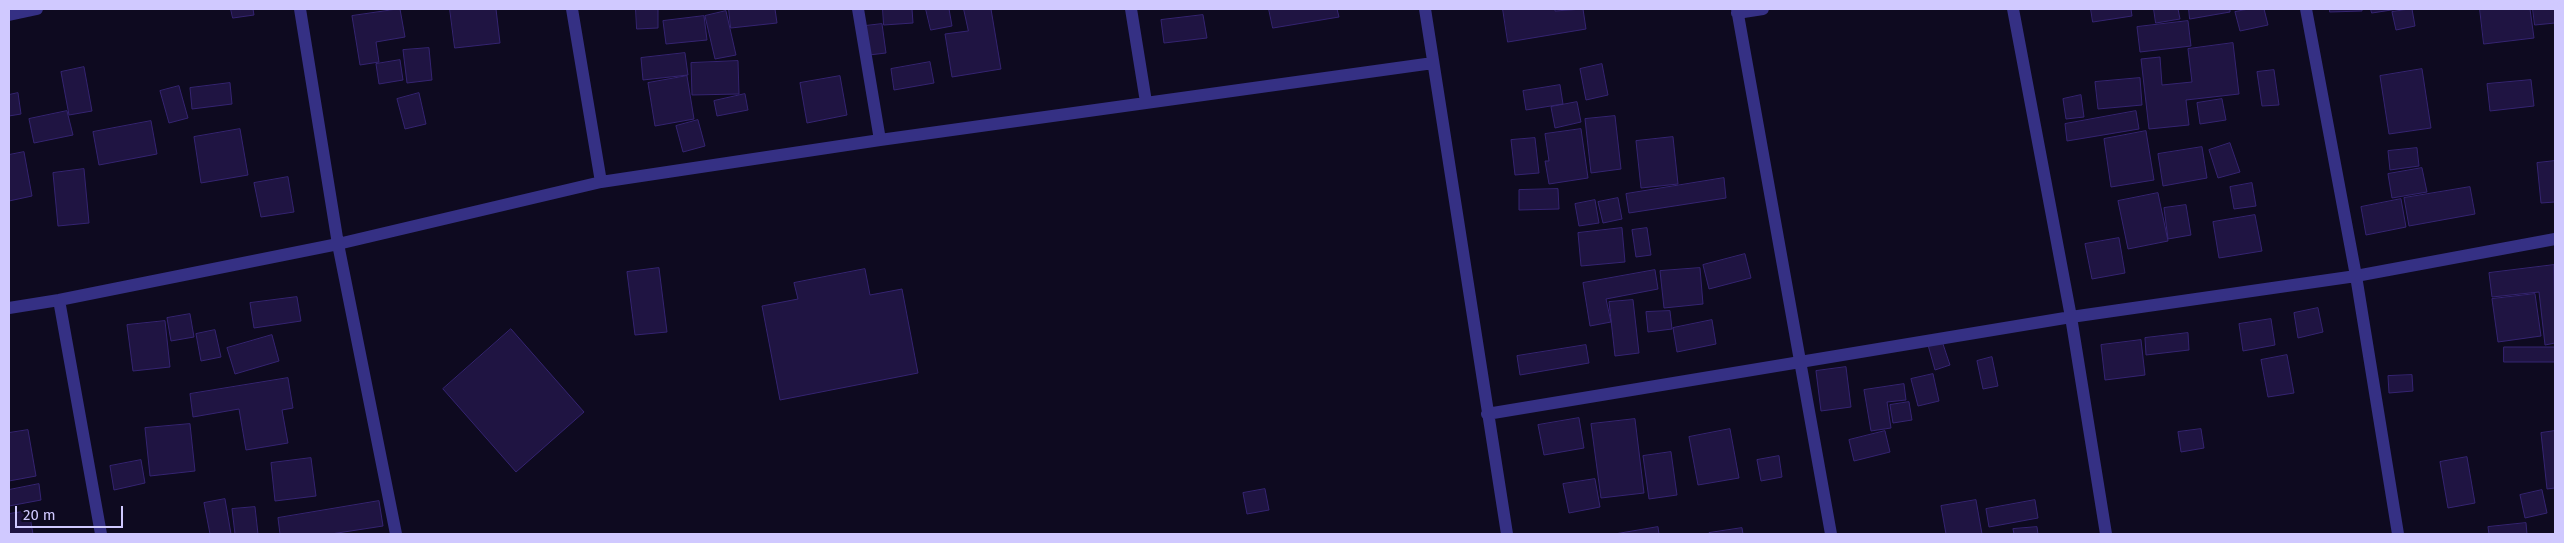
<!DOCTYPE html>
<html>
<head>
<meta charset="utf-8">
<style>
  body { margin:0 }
  #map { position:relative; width:2564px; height:543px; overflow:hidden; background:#0e0a20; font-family:"Fira Sans",sans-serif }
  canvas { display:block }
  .frame { position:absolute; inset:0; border:10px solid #d0c9ff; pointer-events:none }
  .scale { position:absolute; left:15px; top:506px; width:108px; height:22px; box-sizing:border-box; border:2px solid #d0c9ff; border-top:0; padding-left:6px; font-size:15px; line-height:18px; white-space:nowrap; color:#d0c9ff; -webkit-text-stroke:4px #0e0a20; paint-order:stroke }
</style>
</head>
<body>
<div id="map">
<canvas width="2564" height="543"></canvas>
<div class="frame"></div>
<div class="scale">20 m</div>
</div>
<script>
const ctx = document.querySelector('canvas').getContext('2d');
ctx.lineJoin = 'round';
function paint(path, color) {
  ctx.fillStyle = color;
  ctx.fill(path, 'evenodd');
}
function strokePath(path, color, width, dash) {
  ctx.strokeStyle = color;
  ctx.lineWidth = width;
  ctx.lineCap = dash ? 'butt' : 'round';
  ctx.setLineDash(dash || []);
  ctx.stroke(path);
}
const building = new Path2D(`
  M 231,9 L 253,9 L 254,15 L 233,18 Z
  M 400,9 L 405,37 L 376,42 L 379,62 L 360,65 L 352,16 Z
  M 450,9 L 496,9 L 500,43 L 455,48 Z
  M 636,9 L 658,9 L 658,28 L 637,29 Z
  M 729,9 L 775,9 L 777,23 L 731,28 Z
  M 883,9 L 912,9 L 913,23 L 884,25 Z
  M 926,9 L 949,9 L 952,26 L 931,30 Z
  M 964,9 L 991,9 L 1001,69 L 952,77 L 945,34 L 968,31 Z
  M 1269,9 L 1337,9 L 1339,17 L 1273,28 Z
  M 1503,9 L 1555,9 L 1555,11 L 1583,9 L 1586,29 L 1508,42 Z
  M 2091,9 L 2131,9 L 2132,16 L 2093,22 Z
  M 2154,9 L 2178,9 L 2180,19 L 2156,23 Z
  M 2189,9 L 2230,9 L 2230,12 L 2190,19 Z
  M 2249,9 L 2264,9 L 2268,25 L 2240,31 L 2235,12 Z
  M 2330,9 L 2362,9 L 2362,11 L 2330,12 Z
  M 2371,9 L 2398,9 L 2372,13 Z
  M 2412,9 L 2415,26 L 2396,30 L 2392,12 Z
  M 2480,9 L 2530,9 L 2534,38 L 2484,44 Z
  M 2533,9 L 2555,9 L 2555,23 L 2535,25 Z
  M 726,11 L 736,55 L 715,59 L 705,16 Z
  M 1203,15 L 1207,38 L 1164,43 L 1161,20 Z
  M 704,16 L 707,40 L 666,44 L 663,21 Z
  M 2188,21 L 2191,46 L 2140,52 L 2137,27 Z
  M 882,24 L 886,53 L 869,55 L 865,26 Z
  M 2233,43 L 2239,94 L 2186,100 L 2189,125 L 2149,129 L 2141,59 L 2160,57 L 2162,85 L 2192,82 L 2188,49 Z
  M 429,48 L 432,80 L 407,83 L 403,50 Z
  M 685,53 L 688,75 L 643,80 L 641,58 Z
  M 400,60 L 403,80 L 379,84 L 376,64 Z
  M 738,61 L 739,94 L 692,95 L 691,63 Z
  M 930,62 L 934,83 L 894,90 L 891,69 Z
  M 1602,64 L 1608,95 L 1586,100 L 1580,69 Z
  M 84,67 L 92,111 L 69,115 L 61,72 Z
  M 2422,69 L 2431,128 L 2389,134 L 2380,76 Z
  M 2274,70 L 2279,105 L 2262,106 L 2257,72 Z
  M 687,76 L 694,119 L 655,126 L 648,83 Z
  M 840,76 L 847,115 L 807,123 L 800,83 Z
  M 2140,78 L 2142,105 L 2098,109 L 2095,82 Z
  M 2531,80 L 2534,106 L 2490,111 L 2487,84 Z
  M 230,83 L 232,104 L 192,109 L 190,88 Z
  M 1560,85 L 1563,104 L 1526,110 L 1523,91 Z
  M 179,86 L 188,118 L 169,123 L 160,91 Z
  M 18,93 L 21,114 L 9,116 L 9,95 Z
  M 419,93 L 426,124 L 405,129 L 397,99 Z
  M 745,94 L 748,110 L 717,116 L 714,101 Z
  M 2081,95 L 2084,117 L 2066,119 L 2063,99 Z
  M 2222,99 L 2226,120 L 2200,124 L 2197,103 Z
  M 1577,102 L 1581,122 L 1555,128 L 1551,107 Z
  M 67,111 L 73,135 L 34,143 L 29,119 Z
  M 2136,111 L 2139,129 L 2067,141 L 2065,124 Z
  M 1615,116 L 1621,169 L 1591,173 L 1585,119 Z
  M 698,120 L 705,146 L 683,152 L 676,126 Z
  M 151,121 L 157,154 L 99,165 L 93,132 Z
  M 240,129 L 248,175 L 201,183 L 194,137 Z
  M 1581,129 L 1588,178 L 1549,184 L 1545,161 L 1549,161 L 1545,134 Z
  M 2146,131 L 2154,180 L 2111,187 L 2104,139 Z
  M 1673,137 L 1678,184 L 1641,188 L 1636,141 Z
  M 1535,138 L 1539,173 L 1515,175 L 1511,140 Z
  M 2230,143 L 2240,172 L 2218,178 L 2209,150 Z
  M 2202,147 L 2207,178 L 2163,186 L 2158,154 Z
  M 2417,148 L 2419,166 L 2390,170 L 2388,151 Z
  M 24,152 L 32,196 L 9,201 L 9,155 Z
  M 2555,161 L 2555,202 L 2541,203 L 2537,163 Z
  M 2422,168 L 2427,192 L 2392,198 L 2388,174 Z
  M 84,169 L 89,223 L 58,226 L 53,173 Z
  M 288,177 L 294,212 L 261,217 L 254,183 Z
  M 1724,178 L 1726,198 L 1629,213 L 1626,194 Z
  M 2252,183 L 2256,206 L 2234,209 L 2230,187 Z
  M 2470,187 L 2475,214 L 2409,226 L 2404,198 Z
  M 1558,189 L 1559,209 L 1519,210 L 1519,190 Z
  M 2158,193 L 2168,241 L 2128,249 L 2118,201 Z
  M 1618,198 L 1622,219 L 1603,223 L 1598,202 Z
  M 2401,199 L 2406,227 L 2366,235 L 2361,207 Z
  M 1595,200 L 1599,223 L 1579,226 L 1575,204 Z
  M 2186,205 L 2191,235 L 2168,239 L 2164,208 Z
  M 2255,215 L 2262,251 L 2219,258 L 2213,222 Z
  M 1622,228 L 1625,262 L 1581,266 L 1578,233 Z
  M 1647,228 L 1651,255 L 1636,257 L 1632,230 Z
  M 2119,238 L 2125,273 L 2092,279 L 2085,244 Z
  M 1745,254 L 1751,278 L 1709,289 L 1703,265 Z
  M 2554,265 L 2555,343 L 2545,345 L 2539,292 L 2492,297 L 2489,273 Z
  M 659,268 L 667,332 L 635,335 L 627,272 Z
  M 1700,268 L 1703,304 L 1664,308 L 1660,271 Z
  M 865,269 L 870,295 L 902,289 L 918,373 L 780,400 L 762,306 L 798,299 L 794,283 Z
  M 1655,270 L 1658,289 L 1606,299 L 1611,322 L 1590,326 L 1583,283 Z
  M 2535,294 L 2541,336 L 2498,342 L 2492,299 Z
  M 297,297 L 301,321 L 254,328 L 250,303 Z
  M 1633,300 L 1639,353 L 1615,356 L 1609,302 Z
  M 2318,308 L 2323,332 L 2298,338 L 2294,313 Z
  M 1670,311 L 1672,329 L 1648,332 L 1646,312 Z
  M 190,314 L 194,337 L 171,341 L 167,318 Z
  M 2271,319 L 2275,345 L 2243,351 L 2239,324 Z
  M 1712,320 L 1716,344 L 1677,352 L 1673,328 Z
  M 165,321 L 170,367 L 133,371 L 127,325 Z
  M 511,329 L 584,412 L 516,472 L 443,389 Z
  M 215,330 L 221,357 L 201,361 L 196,334 Z
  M 2188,333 L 2189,350 L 2146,355 L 2145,338 Z
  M 272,335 L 279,361 L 235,374 L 227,348 Z
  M 2141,340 L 2145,375 L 2105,380 L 2101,345 Z
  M 1942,341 L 1950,365 L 1935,370 L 1928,345 Z
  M 1586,345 L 1589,363 L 1520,375 L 1517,356 Z
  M 2504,347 L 2555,347 L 2555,362 L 2504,362 Z
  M 2287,355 L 2294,393 L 2268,397 L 2261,360 Z
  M 1992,357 L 1998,386 L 1983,389 L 1977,361 Z
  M 1846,367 L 1851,407 L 1821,411 L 1816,371 Z
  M 1933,374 L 1939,401 L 1918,406 L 1911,379 Z
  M 2412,375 L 2413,391 L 2389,393 L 2388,376 Z
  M 288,378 L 293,408 L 282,410 L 288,443 L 246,450 L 239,409 L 193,417 L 190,394 Z
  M 1904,384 L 1906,400 L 1887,402 L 1891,428 L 1871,431 L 1864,390 Z
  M 1909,402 L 1912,420 L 1893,423 L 1890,405 Z
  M 1579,418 L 1584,448 L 1544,455 L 1538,425 Z
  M 1635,419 L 1644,493 L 1601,498 L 1591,424 Z
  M 190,424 L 195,471 L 150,476 L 145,428 Z
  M 1730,429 L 1739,478 L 1698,485 L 1689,437 Z
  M 2201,429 L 2204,448 L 2181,452 L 2178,432 Z
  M 28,430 L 36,476 L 9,481 L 9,433 Z
  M 1885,431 L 1890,452 L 1854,461 L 1849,440 Z
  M 2555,431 L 2555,488 L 2547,489 L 2541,433 Z
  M 1671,452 L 1677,495 L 1649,499 L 1643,456 Z
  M 1779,456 L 1782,477 L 1761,481 L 1757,460 Z
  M 2467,457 L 2475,503 L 2448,508 L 2440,462 Z
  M 311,458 L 316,496 L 275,501 L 271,463 Z
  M 141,460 L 145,483 L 114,490 L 110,466 Z
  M 1595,479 L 1600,507 L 1569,513 L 1563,484 Z
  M 39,484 L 41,500 L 9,506 L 9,490 Z
  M 1265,489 L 1269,510 L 1247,514 L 1243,493 Z
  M 2542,490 L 2547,513 L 2525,518 L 2520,495 Z
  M 225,499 L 231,534 L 210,534 L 204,503 Z
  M 1976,500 L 1982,534 L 1946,534 L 1941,506 Z
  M 2035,500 L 2038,518 L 1989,527 L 1986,509 Z
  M 379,501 L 383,526 L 331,534 L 280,534 L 278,518 Z
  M 255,507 L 258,534 L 235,534 L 232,509 Z
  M 29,511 L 33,534 L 9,534 L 9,514 Z
  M 2526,523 L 2527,534 L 2489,534 L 2488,527 Z
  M 1658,527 L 1659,534 L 1615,534 Z
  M 2037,527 L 2038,534 L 2014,534 L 2013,529 Z
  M 1742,528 L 1743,534 L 1709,534 L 1709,533 Z`);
paint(building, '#1f1442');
strokePath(building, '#352471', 1);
strokePath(new Path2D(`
  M 300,9 L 338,244 L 396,534
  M 572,9 L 601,182
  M 858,9 L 880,140
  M 1131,9 L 1146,102
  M 1425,9 L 1507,534
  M 1737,9 L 1831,534
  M 2013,9 L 2071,317 L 2106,534
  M 2306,9 L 2356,276 L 2398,534
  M 1737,13 L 1763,9
  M 9,15 L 37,9
  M 59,300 L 101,534
  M 9,308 L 59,300 L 338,244 L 601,182 L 880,140 L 1433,63
  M 1487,414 L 2071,317 L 2356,276 L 2555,239`), '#353084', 12);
</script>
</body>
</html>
